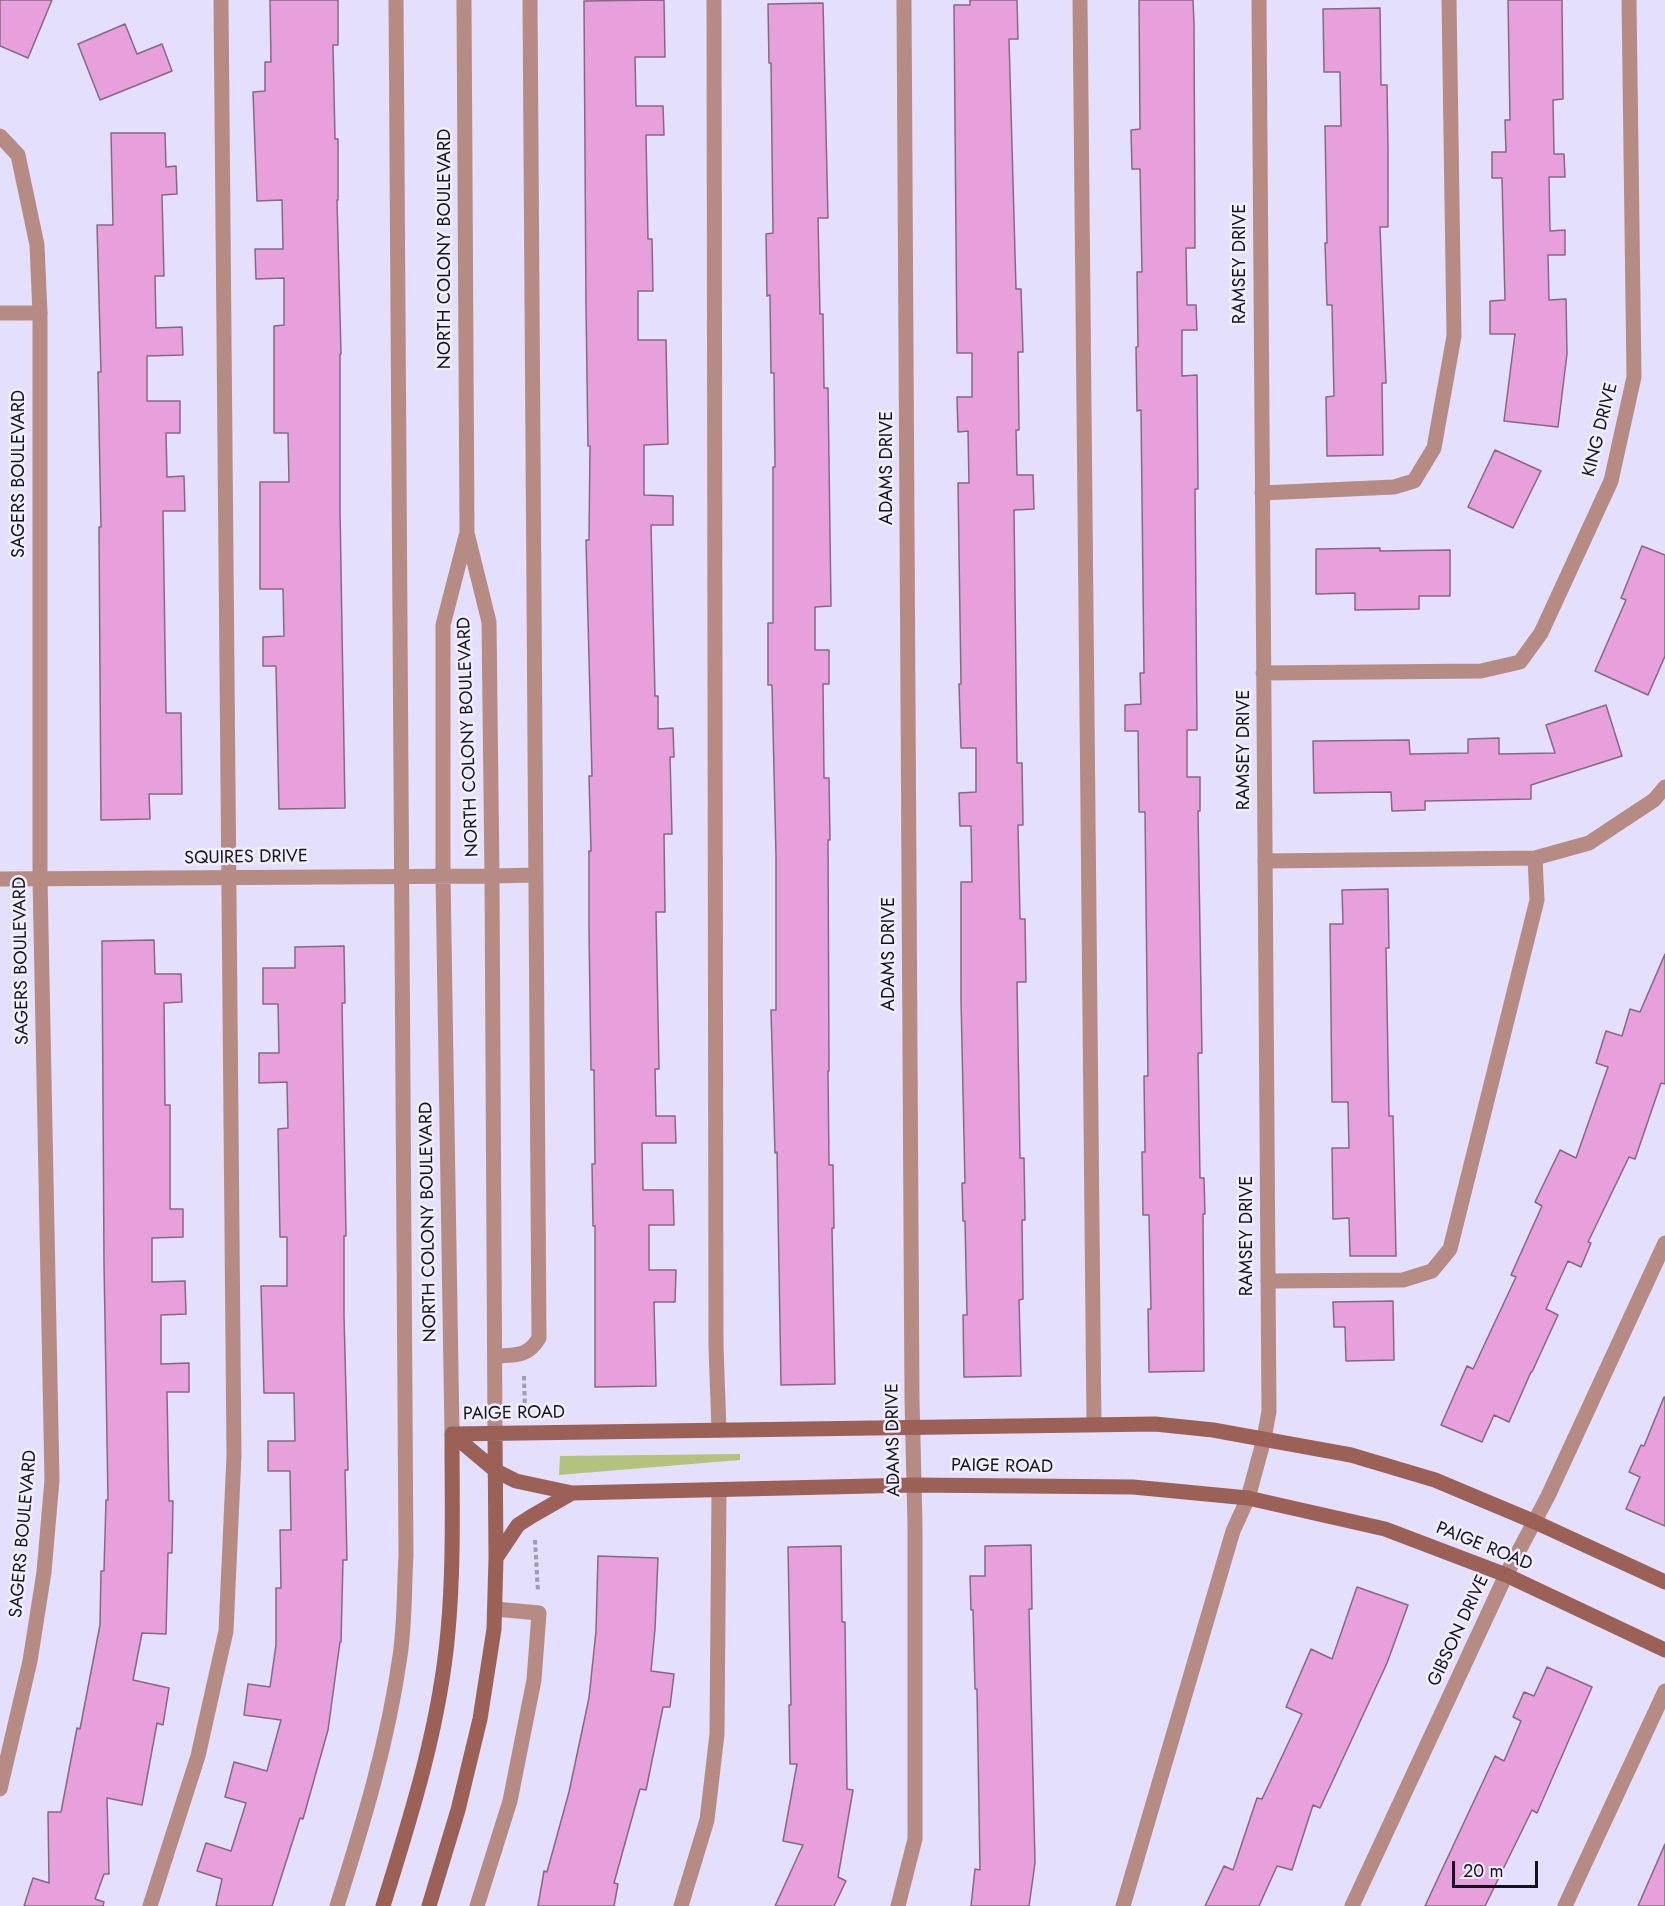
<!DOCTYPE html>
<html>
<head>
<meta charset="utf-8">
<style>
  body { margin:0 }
  #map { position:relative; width:1665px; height:1906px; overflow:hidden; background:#e4dffc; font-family:Jost,sans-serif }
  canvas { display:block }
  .scale { position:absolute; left:1452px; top:1861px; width:86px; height:27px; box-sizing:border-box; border:3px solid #14121e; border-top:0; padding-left:8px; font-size:18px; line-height:21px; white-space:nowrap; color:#14121e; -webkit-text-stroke:4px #f1eefd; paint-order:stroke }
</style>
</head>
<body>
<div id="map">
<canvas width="1665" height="1906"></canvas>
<div class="scale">20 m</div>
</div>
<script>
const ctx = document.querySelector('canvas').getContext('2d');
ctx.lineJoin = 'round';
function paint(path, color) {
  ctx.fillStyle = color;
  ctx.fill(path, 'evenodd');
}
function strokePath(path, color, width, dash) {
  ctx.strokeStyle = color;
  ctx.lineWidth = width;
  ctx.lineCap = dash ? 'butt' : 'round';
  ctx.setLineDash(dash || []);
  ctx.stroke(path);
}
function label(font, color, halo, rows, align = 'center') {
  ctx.font = font + ' Jost,sans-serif';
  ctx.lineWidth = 5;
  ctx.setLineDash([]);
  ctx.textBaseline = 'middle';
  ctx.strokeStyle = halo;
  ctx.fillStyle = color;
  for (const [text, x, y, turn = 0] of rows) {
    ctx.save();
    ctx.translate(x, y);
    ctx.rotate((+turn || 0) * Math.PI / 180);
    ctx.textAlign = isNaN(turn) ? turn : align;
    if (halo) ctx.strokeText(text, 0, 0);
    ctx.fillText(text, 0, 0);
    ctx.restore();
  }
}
paint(new Path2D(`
  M 740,1454 L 740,1460 L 559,1475 L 560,1456 Z`), '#b3c27d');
const building = new Path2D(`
  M 0,0 L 52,0 L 28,58 L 0,46 Z
  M 270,0 L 338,0 L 338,45 L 333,45 L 335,139 L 338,139 L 338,200 L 337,200 L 341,354 L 340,354 L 340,510 L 345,808 L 279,809 L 276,666 L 263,666 L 263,637 L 284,636 L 283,589 L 260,589 L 260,482 L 289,482 L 288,433 L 274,433 L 274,326 L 284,325 L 284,278 L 256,279 L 255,249 L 283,249 L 282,200 L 257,201 L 253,92 L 265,91 L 265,62 L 271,62 Z
  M 664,0 L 665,57 L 635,57 L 636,106 L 663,106 L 664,135 L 646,135 L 648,239 L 652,239 L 653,291 L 638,291 L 638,340 L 666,340 L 668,444 L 644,445 L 644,495 L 673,496 L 673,525 L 651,525 L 655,696 L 658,696 L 658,729 L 673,728 L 674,757 L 670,757 L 672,834 L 664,834 L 665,912 L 656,912 L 659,1069 L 655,1069 L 656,1116 L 675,1116 L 676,1143 L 642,1143 L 643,1190 L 673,1190 L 674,1225 L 649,1225 L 649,1270 L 676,1270 L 675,1302 L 654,1302 L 656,1386 L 595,1387 L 595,1226 L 593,1226 L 592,1164 L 595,1164 L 594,1070 L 591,1070 L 589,929 L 589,851 L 591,851 L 589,776 L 592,776 L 586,540 L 589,540 L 590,446 L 588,446 L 586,306 L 584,1 Z
  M 970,0 L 1017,0 L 1018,39 L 1009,39 L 1016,289 L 1021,289 L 1023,352 L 1018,352 L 1019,430 L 1016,430 L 1017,475 L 1033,475 L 1034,509 L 1014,510 L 1017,763 L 1022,763 L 1023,825 L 1018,825 L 1020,919 L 1025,919 L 1026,982 L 1017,982 L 1020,1158 L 1024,1158 L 1025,1220 L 1022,1220 L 1023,1299 L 1019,1300 L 1021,1376 L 964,1377 L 963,1315 L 967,1315 L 965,1221 L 963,1221 L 962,1183 L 965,1183 L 961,1000 L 961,882 L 972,882 L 971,826 L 960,826 L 959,793 L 976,792 L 976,748 L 961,748 L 959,684 L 961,684 L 958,483 L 969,483 L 968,431 L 958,432 L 957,397 L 972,397 L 972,353 L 957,353 L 954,5 L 970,5 Z
  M 1139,0 L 1193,0 L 1194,24 L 1195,248 L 1186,248 L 1187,305 L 1196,305 L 1197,330 L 1182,330 L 1182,376 L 1197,375 L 1198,489 L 1195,489 L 1197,730 L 1187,730 L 1187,777 L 1200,777 L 1200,811 L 1198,811 L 1202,1053 L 1198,1053 L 1200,1178 L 1204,1178 L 1205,1214 L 1203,1214 L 1204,1371 L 1149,1372 L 1148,1309 L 1151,1309 L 1149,1215 L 1143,1215 L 1142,1152 L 1145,1152 L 1144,1076 L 1148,1076 L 1145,812 L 1139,812 L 1138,731 L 1125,731 L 1125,705 L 1141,704 L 1140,673 L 1144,673 L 1141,410 L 1137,411 L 1136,347 L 1138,347 L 1137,272 L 1142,272 L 1140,169 L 1132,169 L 1131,130 L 1140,129 Z
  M 1508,0 L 1562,0 L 1563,99 L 1553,100 L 1554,154 L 1564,154 L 1565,177 L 1549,177 L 1550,231 L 1565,230 L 1565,255 L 1548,255 L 1549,300 L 1566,299 L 1567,354 L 1558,427 L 1504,421 L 1515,334 L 1490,334 L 1490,301 L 1505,300 L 1502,178 L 1492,178 L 1492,152 L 1506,152 L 1505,120 L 1510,120 Z
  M 823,3 L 828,218 L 818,218 L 820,314 L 823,314 L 824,388 L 828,388 L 831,606 L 815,607 L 815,650 L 829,650 L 829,684 L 823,684 L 824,778 L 829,778 L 830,840 L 828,840 L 829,1071 L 828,1071 L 829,1165 L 833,1165 L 834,1228 L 832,1228 L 835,1384 L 781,1385 L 777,1152 L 775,1153 L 771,1010 L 776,1010 L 776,856 L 772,685 L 768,685 L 768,623 L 773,623 L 773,467 L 775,467 L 774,373 L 771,373 L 770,295 L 767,296 L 766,234 L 773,233 L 771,63 L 769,63 L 768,4 Z
  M 1380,8 L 1381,85 L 1387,85 L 1388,148 L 1388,227 L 1380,227 L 1386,383 L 1382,383 L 1383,455 L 1327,456 L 1326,397 L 1334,396 L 1332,305 L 1327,305 L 1325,243 L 1327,243 L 1325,126 L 1341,126 L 1340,72 L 1324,72 L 1323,9 Z
  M 125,24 L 137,54 L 162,44 L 172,71 L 100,100 L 78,44 Z
  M 111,133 L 165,133 L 166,167 L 176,166 L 177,194 L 162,195 L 164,276 L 155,276 L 156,328 L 182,327 L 183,355 L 147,356 L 147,401 L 180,401 L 180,433 L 166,433 L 167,477 L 184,476 L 185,511 L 163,511 L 166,713 L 181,713 L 182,794 L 149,794 L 150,819 L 101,820 L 99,527 L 101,527 L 98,372 L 101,372 L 97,225 L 113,225 Z
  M 1495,450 L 1541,471 L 1513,528 L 1468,507 Z
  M 1642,546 L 1665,555 L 1665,656 L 1648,695 L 1595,671 L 1626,600 L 1621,598 Z
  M 1380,548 L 1380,551 L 1450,550 L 1450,596 L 1419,596 L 1419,609 L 1355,610 L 1355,593 L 1316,594 L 1316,549 Z
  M 1606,705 L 1622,756 L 1531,785 L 1531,799 L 1425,801 L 1425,810 L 1392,811 L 1391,792 L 1314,793 L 1313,741 L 1409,740 L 1410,754 L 1468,753 L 1468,739 L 1499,738 L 1499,754 L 1555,753 L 1546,725 Z
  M 1388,889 L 1389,948 L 1386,948 L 1389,1116 L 1393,1116 L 1396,1256 L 1350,1256 L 1349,1218 L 1333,1219 L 1332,1148 L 1349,1148 L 1348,1102 L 1332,1102 L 1330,924 L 1343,924 L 1342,890 Z
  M 154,940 L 155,974 L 181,974 L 182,1002 L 164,1003 L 165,1105 L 170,1105 L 170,1209 L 183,1209 L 183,1237 L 152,1238 L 152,1282 L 185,1281 L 186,1314 L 161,1315 L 161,1364 L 189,1363 L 189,1392 L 167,1392 L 169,1501 L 173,1501 L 172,1553 L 168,1553 L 166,1634 L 142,1633 L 133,1680 L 169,1688 L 163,1725 L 157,1723 L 142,1805 L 107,1798 L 109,1874 L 104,1874 L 95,1899 L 104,1902 L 103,1906 L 24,1906 L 33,1878 L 49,1883 L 48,1812 L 61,1812 L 77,1728 L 80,1729 L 100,1625 L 101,1571 L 104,1571 L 106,1500 L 108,1500 L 104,1262 L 102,941 Z
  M 344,946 L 345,1003 L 342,1003 L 346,1236 L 344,1236 L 344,1316 L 348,1470 L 345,1470 L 347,1560 L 343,1560 L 341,1642 L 340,1642 L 328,1730 L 303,1819 L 300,1818 L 272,1906 L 216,1906 L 222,1879 L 197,1871 L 206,1843 L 231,1851 L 246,1803 L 225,1797 L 234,1762 L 267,1771 L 281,1720 L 244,1715 L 248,1684 L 270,1687 L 276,1645 L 276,1588 L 281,1588 L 280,1530 L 291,1530 L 290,1471 L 268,1471 L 268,1441 L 295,1441 L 294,1393 L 264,1393 L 261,1286 L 287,1286 L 287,1237 L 280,1237 L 278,1129 L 288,1128 L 287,1082 L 259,1083 L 259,1053 L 279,1053 L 278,1004 L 263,1004 L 263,968 L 295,968 L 295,947 Z
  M 1665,954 L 1665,1084 L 1661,1083 L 1635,1159 L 1629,1157 L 1588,1242 L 1591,1243 L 1581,1267 L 1568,1261 L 1546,1309 L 1558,1315 L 1532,1372 L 1531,1372 L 1509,1422 L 1494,1415 L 1482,1442 L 1441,1425 L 1467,1366 L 1473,1369 L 1516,1277 L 1511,1275 L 1542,1206 L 1535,1202 L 1560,1150 L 1576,1158 L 1608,1067 L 1596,1063 L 1606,1031 L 1622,1036 L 1630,1009 L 1640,1012 Z
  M 1393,1301 L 1394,1360 L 1346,1361 L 1345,1327 L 1334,1327 L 1333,1302 Z
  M 1664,1397 L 1665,1397 L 1665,1526 L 1626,1509 L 1640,1477 L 1629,1472 L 1641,1445 L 1644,1446 Z
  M 1031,1545 L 1032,1609 L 1029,1609 L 1035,1863 L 1029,1906 L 971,1906 L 975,1869 L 980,1870 L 977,1689 L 975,1689 L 973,1610 L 971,1610 L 970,1576 L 985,1576 L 985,1546 Z
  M 841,1546 L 842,1622 L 845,1622 L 847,1789 L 853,1790 L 838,1877 L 846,1881 L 834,1906 L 775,1906 L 803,1845 L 783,1841 L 797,1764 L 790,1764 L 789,1705 L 791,1705 L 788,1547 Z
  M 598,1556 L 658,1558 L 655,1629 L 651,1671 L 674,1674 L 670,1707 L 663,1707 L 646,1790 L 640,1789 L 614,1883 L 618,1884 L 614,1906 L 538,1906 L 544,1871 L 547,1872 L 569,1792 L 589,1698 L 596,1631 Z
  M 1357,1587 L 1408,1605 L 1387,1663 L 1346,1752 L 1320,1808 L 1313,1805 L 1292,1870 L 1277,1866 L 1259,1906 L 1205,1906 L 1224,1866 L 1233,1870 L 1257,1798 L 1262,1799 L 1302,1714 L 1286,1707 L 1311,1649 L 1332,1659 Z
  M 1547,1667 L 1592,1687 L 1537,1813 L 1532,1810 L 1485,1906 L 1425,1906 L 1495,1756 L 1504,1761 L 1521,1721 L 1513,1717 L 1524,1692 L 1534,1696 Z
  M 1665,1844 L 1665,1906 L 1638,1906 Z`);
paint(building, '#e8a0dd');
strokePath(building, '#866981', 1.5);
strokePath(new Path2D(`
  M 524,1376 L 525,1413
  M 535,1540 L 538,1592`), '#a09cb4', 4, [4.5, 3]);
strokePath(new Path2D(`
  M 714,0 L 716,1346 L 719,1430
  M 1080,0 L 1094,1424
  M 0,313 L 40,313
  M 1262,493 L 1394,487 L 1414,481 L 1434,448 L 1454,336 L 1449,0
  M 1265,861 L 1535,858 L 1589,843 L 1654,800 L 1665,787
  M 1268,1281 L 1403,1280 L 1432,1271 L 1450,1249 L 1537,900 L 1535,858
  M 150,1906 L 198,1756 L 226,1631 L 234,1455 L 221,0
  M 681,1906 L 707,1820 L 717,1734 L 719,1490
  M 1123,1906 L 1233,1531 L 1248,1498
  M 1565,1906 L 1665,1691`), '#b58b84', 15);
strokePath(new Path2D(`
  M 0,136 L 18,155 L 37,245 L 40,313 L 40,878 L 52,1480 L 44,1572 L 30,1661 L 0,1789
  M 1263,673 L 1481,671 L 1520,662 L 1541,633 L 1611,481 L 1634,377 L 1629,0
  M 492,876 L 536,875
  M 495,1356 C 515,1355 528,1357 539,1338 L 530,0
  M 1248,1498 L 1264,1439 L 1269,1411 L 1259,0
  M 337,1906 C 363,1824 388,1742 400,1656 C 405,1623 404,1589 406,1555 L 396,0
  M 477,1906 L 510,1801 L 534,1680 L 539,1613 L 495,1609
  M 898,1906 L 915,1839 L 915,1526 L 912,1399 L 904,0
  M 1352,1906 L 1506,1575 L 1548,1496 L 1665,1243`), '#b58b84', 15);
strokePath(new Path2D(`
  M 464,0 L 467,533 L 489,622 L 492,876 L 495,1434
  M 0,879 L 492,876
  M 452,1434 L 443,876 L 443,625 L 466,536`), '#b58b84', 15);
strokePath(new Path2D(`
  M 452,1434 L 496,1471 L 516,1481 L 572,1493 L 914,1485 L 1133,1487 L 1248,1498 L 1385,1529 L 1506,1575 L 1665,1650
  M 452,1434 L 1155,1424 L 1213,1430 L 1351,1455 L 1435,1480 L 1535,1522 L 1665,1582
  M 496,1558 L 518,1525 L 532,1516 L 572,1493
  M 383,1906 C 411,1816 440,1725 448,1631 C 454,1566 452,1500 452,1434
  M 429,1906 L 458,1810 L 480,1719 L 494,1629 L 496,1558 L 495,1434`), '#9b6056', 15);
label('18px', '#14121e', '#f1eefd', [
  ["NORTH COLONY BOULEVARD",446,249,-90],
  ["RAMSEY DRIVE",1241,264,-90],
  ["KING DRIVE",1601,430,-76],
  ["ADAMS DRIVE",888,468,-90],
  ["SAGERS BOULEVARD",20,474,-90],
  ["NORTH COLONY BOULEVARD",469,737,-92],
  ["RAMSEY DRIVE",1245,750,-90],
  ["SQUIRES DRIVE",246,858,-1],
  ["ADAMS DRIVE",890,954,-90],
  ["SAGERS BOULEVARD",22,961,-91],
  ["NORTH COLONY BOULEVARD",429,1222,-91],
  ["RAMSEY DRIVE",1248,1236,-90],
  ["PAIGE ROAD",514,1414,-1],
  ["ADAMS DRIVE",894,1440,-91],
  ["PAIGE ROAD",1002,1467,1],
  ["SAGERS BOULEVARD",24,1534,-85],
  ["PAIGE ROAD",1484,1547,22],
  ["GIBSON DRIVE",1459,1631,-65]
]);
</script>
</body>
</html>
